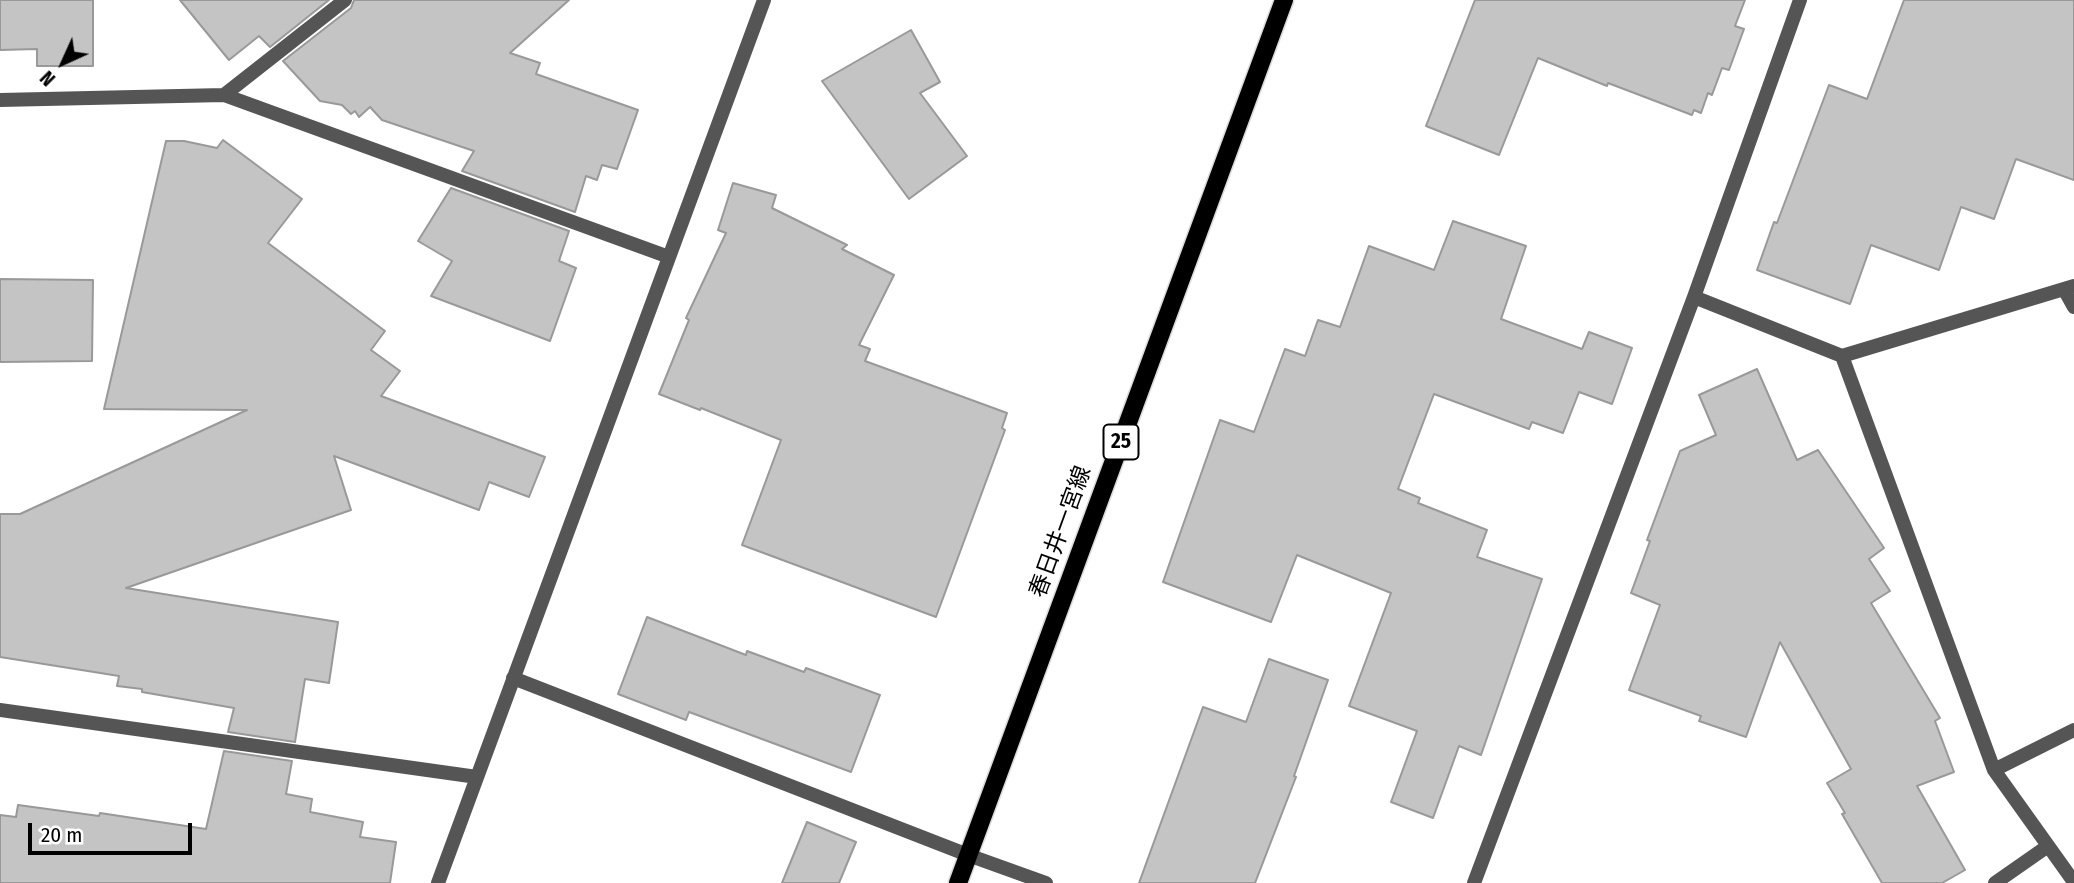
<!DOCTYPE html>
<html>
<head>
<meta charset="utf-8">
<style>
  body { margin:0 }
  #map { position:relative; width:2074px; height:883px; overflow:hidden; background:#fff; font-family:"Fira Sans Condensed",sans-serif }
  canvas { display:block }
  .north { position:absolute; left:28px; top:28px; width:70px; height:70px; -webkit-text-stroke:5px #fff; paint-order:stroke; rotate:225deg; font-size:19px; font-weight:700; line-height:28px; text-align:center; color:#000 }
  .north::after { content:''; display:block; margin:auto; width:24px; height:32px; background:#000; clip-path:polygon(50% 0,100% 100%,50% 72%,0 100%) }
  .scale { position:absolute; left:28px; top:823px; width:164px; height:32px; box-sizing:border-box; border:4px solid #000; border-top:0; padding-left:9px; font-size:21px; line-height:24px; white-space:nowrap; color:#000; -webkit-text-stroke:5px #fff; paint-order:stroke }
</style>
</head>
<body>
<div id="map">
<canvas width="2074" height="883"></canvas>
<div class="north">N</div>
<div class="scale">20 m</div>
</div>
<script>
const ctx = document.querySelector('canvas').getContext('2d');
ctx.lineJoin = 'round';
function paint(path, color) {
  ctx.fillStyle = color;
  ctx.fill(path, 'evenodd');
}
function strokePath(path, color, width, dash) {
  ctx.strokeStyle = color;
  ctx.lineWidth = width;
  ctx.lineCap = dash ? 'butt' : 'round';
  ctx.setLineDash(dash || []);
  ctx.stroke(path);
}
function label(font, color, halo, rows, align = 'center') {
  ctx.font = font + ' "Fira Sans Condensed","Noto Sans JP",sans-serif';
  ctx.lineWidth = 5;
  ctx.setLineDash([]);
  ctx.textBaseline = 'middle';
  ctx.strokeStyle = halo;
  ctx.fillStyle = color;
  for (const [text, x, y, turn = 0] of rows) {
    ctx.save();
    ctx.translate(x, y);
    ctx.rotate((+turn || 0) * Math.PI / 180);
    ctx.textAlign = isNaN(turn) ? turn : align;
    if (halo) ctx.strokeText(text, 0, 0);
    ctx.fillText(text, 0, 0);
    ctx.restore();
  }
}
const building = new Path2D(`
  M 0,0 L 93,0 L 93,66 L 37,66 L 37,49 L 0,50 Z
  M 180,0 L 329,0 L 270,47 L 259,36 L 229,60 Z
  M 354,0 L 569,0 L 510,53 L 540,63 L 536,74 L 638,110 L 617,169 L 602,165 L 597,180 L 586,176 L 575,212 L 462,171 L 474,151 L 382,120 L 370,107 L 359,117 L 355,111 L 351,114 L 342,105 L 320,101 L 283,61 L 351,8 Z
  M 1475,0 L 1745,0 L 1735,26 L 1744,29 L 1729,70 L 1722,68 L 1712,95 L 1708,93 L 1701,113 L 1694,110 L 1692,115 L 1608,83 L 1607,86 L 1538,58 L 1499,155 L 1426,126 Z
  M 1904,0 L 2074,0 L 2074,180 L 2016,159 L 1994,219 L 1961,207 L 1939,270 L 1871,245 L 1850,304 L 1757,270 L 1774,222 L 1777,223 L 1829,85 L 1867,99 Z
  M 911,30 L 940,82 L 920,93 L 967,156 L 909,199 L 822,81 Z
  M 223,140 L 302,199 L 268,243 L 385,331 L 371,350 L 400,371 L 381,396 L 545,457 L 529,497 L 489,482 L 479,510 L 334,456 L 351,510 L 126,588 L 338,622 L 329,683 L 305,679 L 295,742 L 228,732 L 234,708 L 142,692 L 142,689 L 117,686 L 119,676 L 0,657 L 0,514 L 20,514 L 247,410 L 104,409 L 166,141 L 184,141 L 217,148 Z
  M 733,183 L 776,195 L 772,208 L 847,245 L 842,249 L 894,275 L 859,345 L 870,349 L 865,361 L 1007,413 L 1002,428 L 1005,430 L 936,617 L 742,545 L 781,440 L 701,408 L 700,410 L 659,394 L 689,320 L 686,318 L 726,233 L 718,230 Z
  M 451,188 L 569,231 L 559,261 L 576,268 L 550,341 L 431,296 L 452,261 L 418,241 Z
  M 1453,221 L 1526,246 L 1501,319 L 1582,349 L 1589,332 L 1632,348 L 1612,404 L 1579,392 L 1563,433 L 1532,422 L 1529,429 L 1434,394 L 1398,489 L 1420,498 L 1418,503 L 1487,530 L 1477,557 L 1542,579 L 1481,755 L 1459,746 L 1433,818 L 1391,802 L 1417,731 L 1349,706 L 1391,593 L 1297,555 L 1271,622 L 1163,582 L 1220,420 L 1254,432 L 1285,349 L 1305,356 L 1318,320 L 1340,327 L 1369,246 L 1434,270 Z
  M 0,279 L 93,280 L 92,361 L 0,362 Z
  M 1757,369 L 1797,460 L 1818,450 L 1884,548 L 1869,559 L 1890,591 L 1871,603 L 1940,718 L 1935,721 L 1954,772 L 1917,786 L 1965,870 L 1942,883 L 1882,883 L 1842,814 L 1845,813 L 1827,783 L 1851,769 L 1780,642 L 1746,737 L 1699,721 L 1701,716 L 1629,690 L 1660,605 L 1631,593 L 1650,541 L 1647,540 L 1680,451 L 1716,435 L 1699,395 Z
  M 647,617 L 746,655 L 747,651 L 804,672 L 806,668 L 880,695 L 851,772 L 689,712 L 686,720 L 618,694 Z
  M 1269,659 L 1328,680 L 1294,776 L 1296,777 L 1255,883 L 1139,883 L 1203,707 L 1246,722 Z
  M 224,751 L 292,761 L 286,794 L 312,799 L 310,812 L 363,822 L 360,837 L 396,842 L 390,883 L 0,883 L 0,815 L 16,817 L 18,805 L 99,816 L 100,813 L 206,829 Z
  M 807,822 L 856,842 L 839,883 L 782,883 Z`);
paint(building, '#c4c4c4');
strokePath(building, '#999', 2);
const primary = new Path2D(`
  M 958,883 L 1284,0`);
strokePath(primary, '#dbdbdb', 21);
strokePath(new Path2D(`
  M 224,95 L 345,0
  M 0,100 L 224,95 L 669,257
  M 2064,289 L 2074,307
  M 1694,297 L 1842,356 L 2074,286
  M 1842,356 L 1994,770 L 2074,882
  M 513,678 L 968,855 L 1046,883
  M 0,710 L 477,777
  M 1994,770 L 2074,730
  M 438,883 L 764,0
  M 1474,883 L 1694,297 L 1800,0
  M 1995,883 L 2048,846`), '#555', 14);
strokePath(primary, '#000', 18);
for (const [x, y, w] of [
  [1121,442,35]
]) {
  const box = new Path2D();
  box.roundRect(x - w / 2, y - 17.5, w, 35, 5);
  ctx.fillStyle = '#fff';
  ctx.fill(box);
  strokePath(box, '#000', 2);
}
label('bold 21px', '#000', null, [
  ["25",1121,442]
]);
label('23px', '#000', '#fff', [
  ["春日井一宮線",1061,532,-70]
]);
</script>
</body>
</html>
